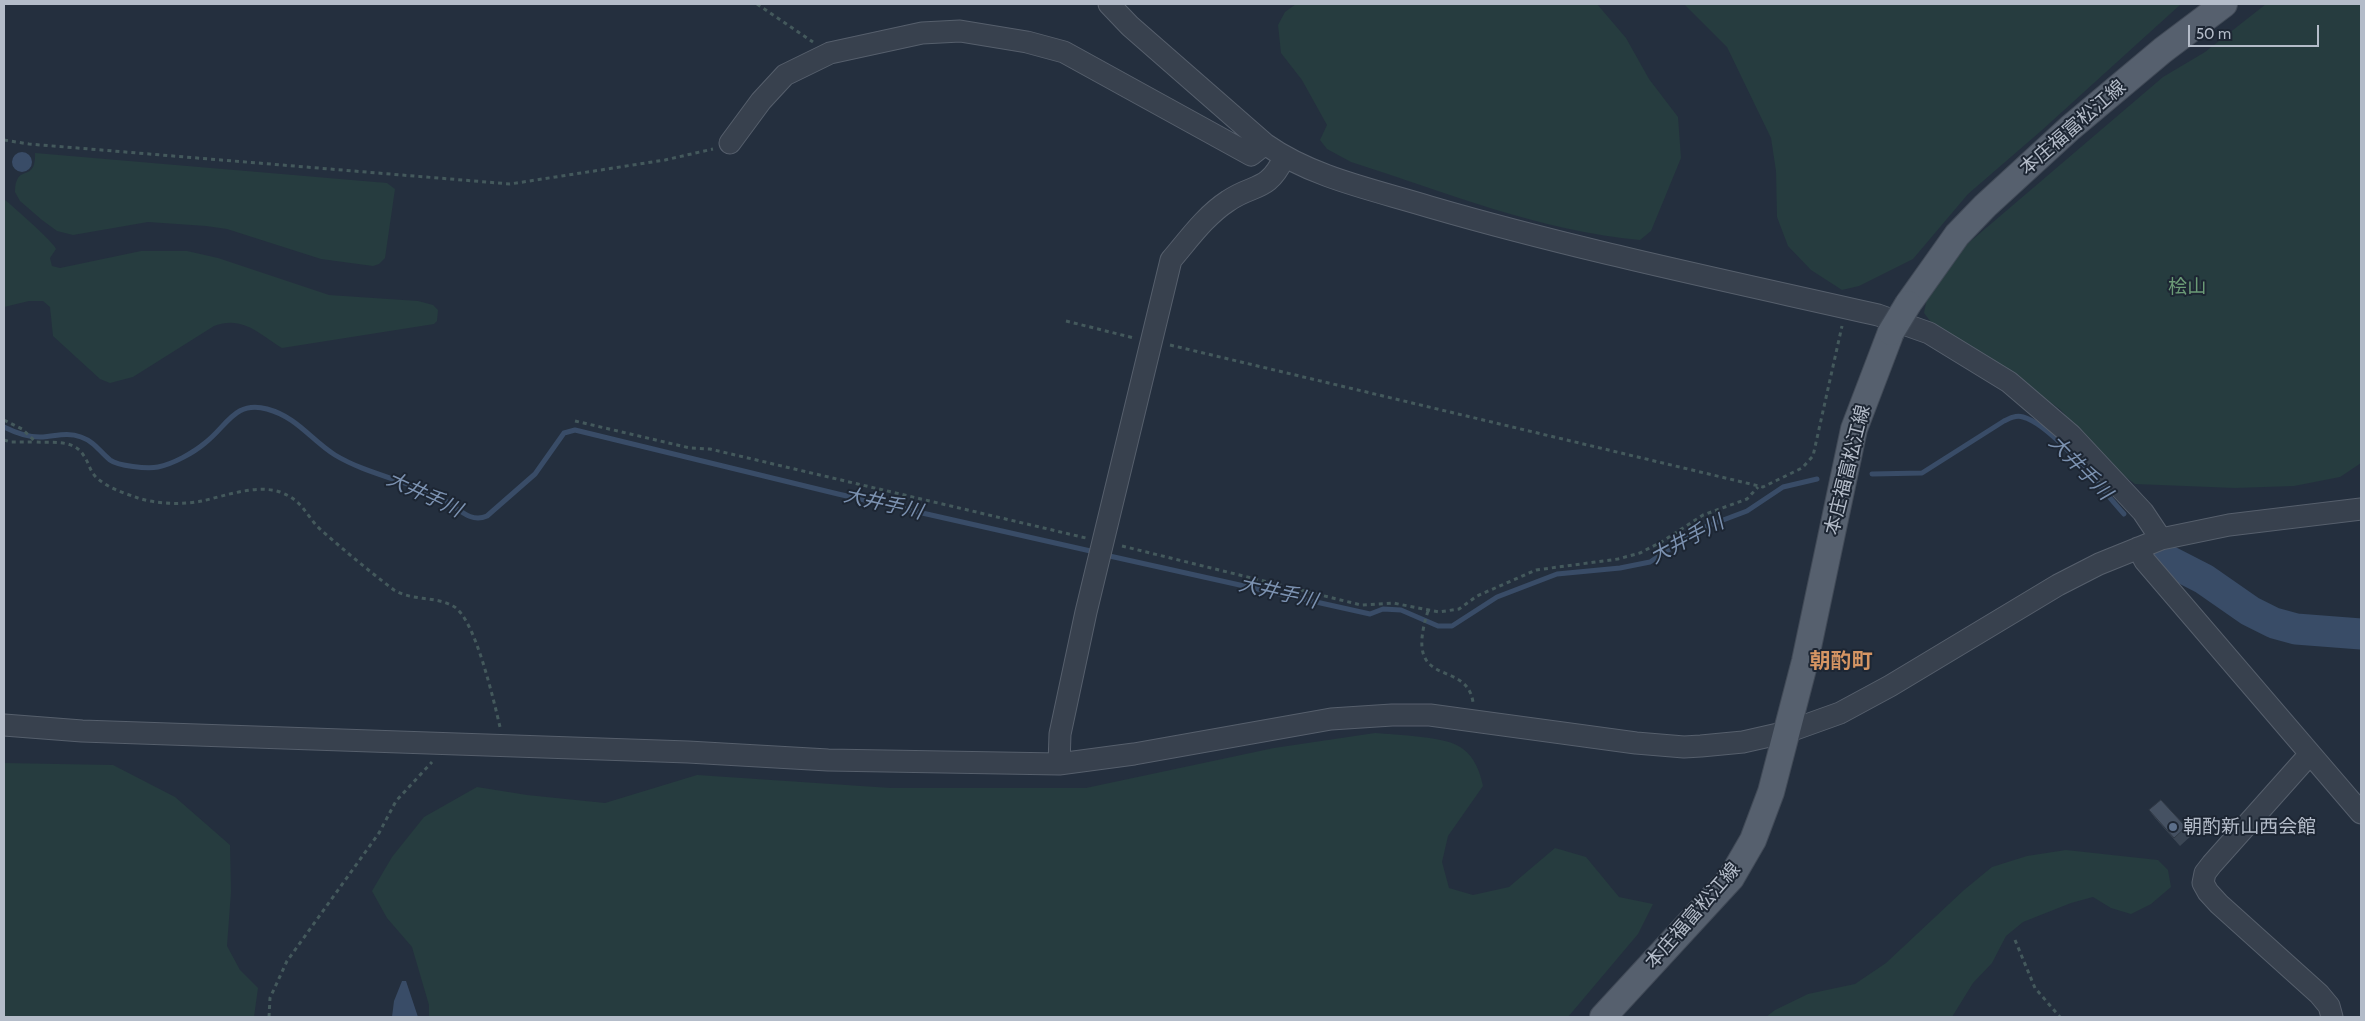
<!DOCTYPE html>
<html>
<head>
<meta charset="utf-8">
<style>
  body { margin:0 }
  #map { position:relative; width:2365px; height:1021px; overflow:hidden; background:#242f3e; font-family:Cabin,sans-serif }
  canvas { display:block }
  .frame { position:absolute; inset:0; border:5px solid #b4bcc9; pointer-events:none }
  .scale { position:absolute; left:2188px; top:25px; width:131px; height:22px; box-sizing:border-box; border:2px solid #b4bcc9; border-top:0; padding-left:6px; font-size:15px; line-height:18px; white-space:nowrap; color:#b4bcc9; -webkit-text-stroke:4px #1d2633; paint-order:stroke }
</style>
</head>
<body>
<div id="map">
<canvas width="2365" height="1021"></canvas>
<div class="frame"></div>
<div class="scale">50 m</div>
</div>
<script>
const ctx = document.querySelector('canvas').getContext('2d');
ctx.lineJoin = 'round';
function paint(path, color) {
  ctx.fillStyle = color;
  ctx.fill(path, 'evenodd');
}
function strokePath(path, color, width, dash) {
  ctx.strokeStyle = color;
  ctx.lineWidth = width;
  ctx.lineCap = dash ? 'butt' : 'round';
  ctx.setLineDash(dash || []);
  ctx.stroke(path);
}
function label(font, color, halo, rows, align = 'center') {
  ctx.font = font + ' Cabin,"Noto Sans JP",sans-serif';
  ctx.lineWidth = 4;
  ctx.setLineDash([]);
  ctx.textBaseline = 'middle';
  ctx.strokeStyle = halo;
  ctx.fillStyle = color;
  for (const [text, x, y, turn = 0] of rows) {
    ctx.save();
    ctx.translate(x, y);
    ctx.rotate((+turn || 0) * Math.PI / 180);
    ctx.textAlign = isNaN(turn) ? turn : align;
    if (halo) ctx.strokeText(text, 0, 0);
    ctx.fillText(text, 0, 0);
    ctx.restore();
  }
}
paint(new Path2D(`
  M 1296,4 L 1597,4 L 1626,38 L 1649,79 L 1678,117 L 1681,158 L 1651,231 L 1640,240 C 1540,231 1445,192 1351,162 L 1327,149 L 1320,140 L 1327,125 L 1302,80 L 1281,53 L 1278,25 L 1285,12 Z
  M 1684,4 L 2181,4 L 2041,131 L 1968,194 L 1913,259 L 1859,286 L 1842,290 L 1811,270 L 1788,246 L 1777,217 L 1776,171 L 1771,138 L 1727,47 Z
  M 2266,4 L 2361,4 L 2361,463 L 2340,477 L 2294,486 L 2235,488 L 2135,484 L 2101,458 L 2061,410 L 2017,378 L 1937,330 L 1924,313 L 1927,298 L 1958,252 L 2163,77 L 2205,52 Z
  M 35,153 L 387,183 L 395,189 L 385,258 L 379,264 L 373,266 L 321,259 L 227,229 L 206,226 L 148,222 L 73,235 L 57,231 L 42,220 L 20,201 L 15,192 C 15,189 15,184 17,180 C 22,168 36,179 35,153 Z
  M 4,199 C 12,206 54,242 56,249 L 50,258 L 52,266 L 60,268 L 141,251 L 187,251 L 218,258 L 329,295 L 418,301 L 433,305 L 438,310 L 437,321 L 434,324 L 282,348 C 259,334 243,315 214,326 L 133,377 L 110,383 L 100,379 L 53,336 L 50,307 L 43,301 L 29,301 L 4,307 Z
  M 1375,733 C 1395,735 1449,736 1463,749 C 1475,758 1480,772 1483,786 L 1448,836 L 1442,862 L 1449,888 L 1473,895 L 1509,887 L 1555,848 L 1586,857 L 1619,897 L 1653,904 L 1638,934 L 1568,1017 L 429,1017 L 429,1005 L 412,947 L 387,918 L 372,891 L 392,857 L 424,817 L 477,787 L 527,795 L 605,803 L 697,775 L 891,788 L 1086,788 L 1274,748 Z
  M 4,763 L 113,765 L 175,797 L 230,845 L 231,892 L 227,946 L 240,970 L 258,988 L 254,1017 L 4,1017 Z
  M 2066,850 L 2158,860 L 2168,870 L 2171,887 L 2151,904 L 2131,914 L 2111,908 L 2093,897 L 2071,903 L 2023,922 L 2006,936 L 1992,963 L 1973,983 L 1952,1017 L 1766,1017 L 1775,1010 L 1808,994 L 1855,984 L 1886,963 L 1964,890 L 1992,867 L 2027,856 Z`), '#263c3f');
paint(new Path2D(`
  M12 162a10 10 0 1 1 20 0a10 10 0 1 1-20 0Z
  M 402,981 L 406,981 L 418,1017 L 392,1017 L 394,1001 Z`), '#394c67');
strokePath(new Path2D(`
  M 4,427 C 16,433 29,438 43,437 C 56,436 68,432 81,437 C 95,442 99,451 110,460 C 118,466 147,469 158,467 C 173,464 193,453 205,443 C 227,426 235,400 267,409 C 297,417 311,440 335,455 C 370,476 413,481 447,502 C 460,510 471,523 487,516 L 535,474 L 564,433 L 575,430 L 838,494 L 1095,552
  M 1872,474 L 1922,473 L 2004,421 C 2010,418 2016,415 2023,417 C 2053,425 2102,490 2124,514
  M 1105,555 L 1370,614 L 1383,609 L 1401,610 L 1438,626 L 1452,626 L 1497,597 L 1557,574 L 1620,568 L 1650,562 L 1702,528 L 1747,511 L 1783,487 L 1817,479`), '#394c67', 5);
strokePath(new Path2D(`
  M 2163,558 L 2204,579 L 2250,611 L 2274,623 L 2296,629 L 2361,634`), '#394c67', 31);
const minor = new Path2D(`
  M 1109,4 L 1130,26 L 1265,144 C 1313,178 1375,190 1430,207 C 1578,250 1728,281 1878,315 L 1929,333 L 2009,382 L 2071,435 L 2143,512 L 2161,539 L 2229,525 L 2361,509
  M 730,143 L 761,101 L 785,75 L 830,53 L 922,33 L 960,31 L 1027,42 L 1064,52 L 1251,155 L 1265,144
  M 2138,548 L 2145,561 L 2361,813
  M 4,725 L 82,731 L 688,752 L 828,760 L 1059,764 L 1134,754 L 1331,719 L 1392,715 L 1430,715 L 1636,743 L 1684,747 L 1701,746 L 1743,742 L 1787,732 L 1840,713 L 1890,686 L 2058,585 L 2099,564 L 2161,539
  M 2310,754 L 2212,864 L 2205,873 L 2203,883 L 2208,892 L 2219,904 L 2319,994 L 2329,1006 L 2332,1017
  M 1059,764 L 1060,734 L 1086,612 L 1171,260 C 1189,239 1205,216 1228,201 C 1254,183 1267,193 1284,158`);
const major = new Path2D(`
  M 1908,304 L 1957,235 L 1985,206 L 2070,128 L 2163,50 L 2224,4
  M 1603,1017 L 1731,878 L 1753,840 L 1771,792 L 1805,661 L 1854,429 L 1891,332`);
strokePath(minor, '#565f6c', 23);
strokePath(major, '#414a57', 28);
strokePath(new Path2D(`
  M 757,4 L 813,42
  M 4,140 L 29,144 L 510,184 L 665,160 L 713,149
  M 1066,321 L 1134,338
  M 1170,345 L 1763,487 L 1802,468 L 1813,456 L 1842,326
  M 4,420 L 22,429 L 36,442 C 53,443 74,439 84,456 C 89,463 90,472 97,478 C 108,488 124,493 138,498 C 157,504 182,505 202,501 C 224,496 257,484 280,492 C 304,501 305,515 321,530 C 345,551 369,571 394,590 C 412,601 435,596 453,606 C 475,617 494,702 500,727
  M 575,421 L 690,448 L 710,449 L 1086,538
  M 4,440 L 11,442 L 35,442
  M 1122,546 L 1361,605 L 1393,603 L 1439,612 L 1459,609 L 1477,596 L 1536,570 L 1618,559 L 1640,553 L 1663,541 L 1703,515 L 1747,499 L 1758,487
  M 1428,611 C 1402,692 1466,657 1473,702
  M 2015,940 L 2035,988 L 2060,1017
  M 269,1017 L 270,998 L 287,961 L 379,833 L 396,801 L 432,762`), '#44595c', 3, [4, 4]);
strokePath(minor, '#38414e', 21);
strokePath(major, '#56606e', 26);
const majorBridge = new Path2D(`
  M 1891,332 L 1908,304`);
strokePath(majorBridge, '#414a57', 28, []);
strokePath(majorBridge, '#56606e', 26);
paint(new Path2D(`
  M 2149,810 L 2186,827 L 2192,835 L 2180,846 L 2155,818 Z`), '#3b4654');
const building = new Path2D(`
  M 2161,800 L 2186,827 L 2174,838 L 2149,810 Z`);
paint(building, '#455162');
strokePath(building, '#303945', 1);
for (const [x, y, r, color] of [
  [2173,827,5,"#5c6f8a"]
]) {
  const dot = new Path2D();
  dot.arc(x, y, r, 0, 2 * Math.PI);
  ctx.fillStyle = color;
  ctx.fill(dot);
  strokePath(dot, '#1d2633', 2);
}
label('19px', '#b4bcc9', '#1d2633', [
  ["本庄福富松江線",2073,128,-41],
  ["本庄福富松江線",1848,470,-76],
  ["本庄福富松江線",1693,916,-49]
]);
label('19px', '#6b9a76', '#1d2633', [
  ["桧山",2187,287]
]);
label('19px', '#b4bcc9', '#1d2633', [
  ["朝酌新山西会館",2183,827]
], 'left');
label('italic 20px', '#7c92b1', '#1d2633', [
  ["大井手川",2080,468,46],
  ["大井手川",424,495,25],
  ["大井手川",883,504,13],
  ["大井手川",1687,540,-28],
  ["大井手川",1278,593,13]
]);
label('bold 21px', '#d59563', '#1d2633', [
  ["朝酌町",1841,662]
]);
</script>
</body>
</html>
